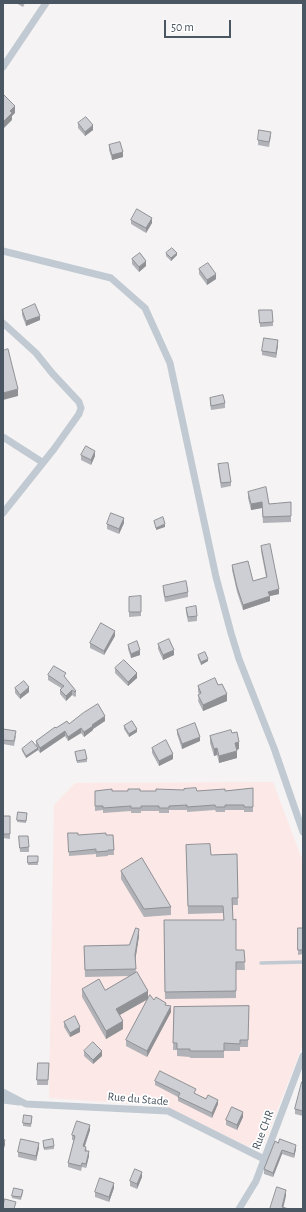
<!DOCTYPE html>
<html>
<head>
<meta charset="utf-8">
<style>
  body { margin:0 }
  #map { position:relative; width:306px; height:1212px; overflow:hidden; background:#f5f3f3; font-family:"Alegreya Sans",sans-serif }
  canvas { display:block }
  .frame { position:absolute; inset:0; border:4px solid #4a5661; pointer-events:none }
  .scale { position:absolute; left:164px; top:20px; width:67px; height:18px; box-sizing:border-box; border:2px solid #4a5661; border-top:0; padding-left:5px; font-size:12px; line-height:14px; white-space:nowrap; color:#4a5661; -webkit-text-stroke:3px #fff; paint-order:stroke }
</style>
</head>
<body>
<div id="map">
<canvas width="306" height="1212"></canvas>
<div class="frame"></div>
<div class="scale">50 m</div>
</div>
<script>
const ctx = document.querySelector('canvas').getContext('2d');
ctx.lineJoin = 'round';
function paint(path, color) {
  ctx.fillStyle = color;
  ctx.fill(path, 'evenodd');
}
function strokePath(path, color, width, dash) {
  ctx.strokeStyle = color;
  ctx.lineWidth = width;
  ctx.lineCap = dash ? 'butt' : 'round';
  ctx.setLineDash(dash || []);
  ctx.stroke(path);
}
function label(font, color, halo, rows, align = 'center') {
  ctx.font = font + ' "Alegreya Sans",sans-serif';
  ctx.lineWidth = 3.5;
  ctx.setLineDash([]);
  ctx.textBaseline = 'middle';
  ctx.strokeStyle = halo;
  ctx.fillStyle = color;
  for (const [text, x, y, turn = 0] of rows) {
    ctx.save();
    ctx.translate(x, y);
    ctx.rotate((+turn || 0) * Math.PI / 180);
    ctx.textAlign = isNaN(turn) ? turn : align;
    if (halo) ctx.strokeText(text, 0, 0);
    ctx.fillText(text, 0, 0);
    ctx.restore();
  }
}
paint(new Path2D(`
  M 273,782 L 303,862 L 303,1044 L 264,1144 L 247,1146 L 165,1106 L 49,1098 L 54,805 L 75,783 Z`), '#fce8e6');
strokePath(new Path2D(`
  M 261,963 L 303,962`), '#c1cad2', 3.5);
strokePath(new Path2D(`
  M 3,67 L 46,3
  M 3,251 L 111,278 L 145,308 L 170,363 L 216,577 L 231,633 L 239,659 L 274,748 L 303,832
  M 3,323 L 36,353 L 52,373 L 79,402 L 81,408 L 79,414 L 54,449 L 3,513
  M 3,437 L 42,462
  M 3,1092 L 26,1104 L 168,1111 L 264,1159
  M 3,1100 L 19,1102
  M 239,1209 L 256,1181 L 303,1056`), '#c1cad2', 7);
paint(new Path2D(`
  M 16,3 L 25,3 L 23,7 Z
  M 78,123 L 93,130 L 85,136 L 78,128 Z
  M 271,136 L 269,147 L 258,145 L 258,140 Z
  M 109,145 L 123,157 L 112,160 L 109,150 Z
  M 131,220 L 152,223 L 146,233 L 131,224 Z
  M 166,253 L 177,255 L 171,261 L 166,256 Z
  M 132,259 L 146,266 L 139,272 L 132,264 Z
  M 199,269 L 216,279 L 207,285 L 199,274 Z
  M 22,310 L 40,320 L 26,326 L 22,315 Z
  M 259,310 L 273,322 L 273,326 L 260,327 Z
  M 278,345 L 276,358 L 262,355 L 262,351 Z
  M 210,398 L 225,403 L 225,408 L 211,410 L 210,403 Z
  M 81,455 L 95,456 L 91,465 L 81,460 Z
  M 218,464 L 231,482 L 231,486 L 221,488 L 218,469 Z
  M 248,492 L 291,516 L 291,522 L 263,523 L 262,508 L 251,510 L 248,498 Z
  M 124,523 L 119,534 L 107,529 L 107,524 Z
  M 261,546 L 279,594 L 270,596 L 270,601 L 243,610 L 237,592 L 232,570 L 232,565 L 253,581 L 266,577 L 261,551 Z
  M 163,586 L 188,592 L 188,597 L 165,602 L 163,591 Z
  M 129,602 L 141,612 L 141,616 L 129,617 Z
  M 186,608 L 197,616 L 197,621 L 188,622 L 186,612 Z
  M 115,636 L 104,655 L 90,648 L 90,643 Z
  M 158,644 L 174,655 L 163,660 L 158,649 Z
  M 128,645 L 140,655 L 131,658 L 128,649 Z
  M 198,655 L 208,661 L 201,665 L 198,658 Z
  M 115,668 L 137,678 L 128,686 L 115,673 Z
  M 48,675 L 66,678 L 65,679 L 76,691 L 76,696 L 75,697 L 72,695 L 66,701 L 60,694 L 60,690 L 61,688 L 48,680 Z
  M 218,685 L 227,701 L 203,711 L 198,701 L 199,694 L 198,692 L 198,686 Z
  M 15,688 L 29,692 L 20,699 L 15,693 Z
  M 105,721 L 93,729 L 93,730 L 84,737 L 81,733 L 68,741 L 65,736 L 40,753 L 38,750 L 26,758 L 22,751 L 22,749 L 36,745 L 36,741 L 56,728 L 69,724 Z
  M 124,726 L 137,732 L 129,737 L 124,729 Z
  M 3,727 L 3,729 L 16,736 L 14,746 L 3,744 Z
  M 177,730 L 200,741 L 182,749 L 177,734 Z
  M 232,733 L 239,749 L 236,750 L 237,758 L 219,763 L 217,755 L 214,756 L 210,743 L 210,736 Z
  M 152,748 L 173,759 L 159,766 L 152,753 Z
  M 75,752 L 87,759 L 87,762 L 77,763 Z
  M 253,788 L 253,812 L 244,812 L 244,810 L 225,810 L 225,812 L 216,812 L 215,810 L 187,812 L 187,810 L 169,810 L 169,813 L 159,813 L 159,811 L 141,811 L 141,813 L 131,813 L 131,811 L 103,813 L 103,810 L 95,811 L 95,791 L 225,791 Z
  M 18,812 L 27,813 L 26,823 L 17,822 Z
  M 3,816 L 10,816 L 10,839 L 3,838 Z
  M 68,833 L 78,835 L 113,835 L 114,855 L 108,855 L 108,856 L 96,857 L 96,854 L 69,856 Z
  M 19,836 L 29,847 L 29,852 L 20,852 Z
  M 186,845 L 211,855 L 237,854 L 238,905 L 233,905 L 233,920 L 236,950 L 244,950 L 245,970 L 236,970 L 236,998 L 165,999 L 164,920 L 224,920 L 223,913 L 188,914 Z
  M 28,856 L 38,856 L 38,865 L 28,865 Z
  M 121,871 L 171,907 L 171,915 L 144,917 L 121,879 Z
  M 298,928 L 303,928 L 303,954 L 298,955 Z
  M 139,936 L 135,961 L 136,973 L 148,999 L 154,1000 L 166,1005 L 171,1012 L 147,1057 L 126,1046 L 126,1040 L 148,999 L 120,1015 L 123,1029 L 106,1039 L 82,997 L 82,989 L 105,990 L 130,976 L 85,977 L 84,946 L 129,945 Z
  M 249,1006 L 248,1047 L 240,1047 L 240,1051 L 224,1051 L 224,1058 L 190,1058 L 190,1057 L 177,1056 L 177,1050 L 173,1050 L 174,1007 Z
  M 64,1022 L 80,1032 L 70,1037 L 64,1027 Z
  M 84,1051 L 102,1056 L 93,1064 L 84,1056 Z
  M 38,1063 L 49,1063 L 48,1085 L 37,1085 Z
  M 155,1081 L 196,1094 L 218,1104 L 212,1118 L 178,1101 L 178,1097 L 155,1085 Z
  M 303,1082 L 303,1116 L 295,1114 L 295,1109 Z
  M 32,1116 L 31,1127 L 23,1126 L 23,1123 Z
  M 243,1117 L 237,1130 L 226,1125 L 226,1120 Z
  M 90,1130 L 85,1146 L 89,1156 L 86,1168 L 82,1167 L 81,1171 L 68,1167 L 68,1163 L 74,1140 L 72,1140 L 72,1135 Z
  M 43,1141 L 54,1146 L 54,1149 L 44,1150 Z
  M 275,1141 L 296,1149 L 294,1158 L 282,1154 L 273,1177 L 264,1174 L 264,1169 Z
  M 39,1148 L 36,1161 L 18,1157 L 18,1152 Z
  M 142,1177 L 137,1189 L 130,1186 L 130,1181 Z
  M 114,1188 L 109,1202 L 95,1197 L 95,1192 Z
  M 23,1192 L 21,1200 L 12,1198 L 12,1196 Z`), '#b0b2b7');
paint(new Path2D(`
  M 15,106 L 15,113 L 12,116 L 12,120 L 3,129 L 3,122 L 10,111 Z
  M 93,125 L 93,130 L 85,136 L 85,132 Z
  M 123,152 L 123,157 L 112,160 L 112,155 Z
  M 152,218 L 152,223 L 146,233 L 146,228 Z
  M 177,253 L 177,255 L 171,261 L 171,258 Z
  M 146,261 L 146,266 L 139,272 L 139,267 Z
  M 216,274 L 216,279 L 207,285 L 207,280 Z
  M 40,316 L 40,320 L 26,326 L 26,321 Z
  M 278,340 L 278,345 L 276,358 L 276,353 Z
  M 18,389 L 18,396 L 3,400 L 3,393 Z
  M 95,451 L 95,456 L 91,465 L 91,460 Z
  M 262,502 L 262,508 L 251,510 L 251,504 Z
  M 124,518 L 124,523 L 119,534 L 119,529 Z
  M 165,524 L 165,527 L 156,530 L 156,528 Z
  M 279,589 L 279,594 L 270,596 L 270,601 L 243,610 L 243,605 L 268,592 Z
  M 115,631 L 115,636 L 104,655 L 104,651 Z
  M 140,650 L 140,655 L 131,658 L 131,654 Z
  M 174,650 L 174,655 L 163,660 L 163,655 Z
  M 208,659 L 208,661 L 201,665 L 201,662 Z
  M 137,673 L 137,678 L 128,686 L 128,682 Z
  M 29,687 L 29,692 L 20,699 L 20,695 Z
  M 72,690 L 72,695 L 66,701 L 66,696 Z
  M 227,694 L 227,701 L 203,711 L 203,705 Z
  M 105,716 L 105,721 L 93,729 L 93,730 L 84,737 L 84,732 L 92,725 Z
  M 81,728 L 81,733 L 68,741 L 68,737 Z
  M 137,729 L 137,732 L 129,737 L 129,734 Z
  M 65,731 L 65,736 L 40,753 L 40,748 Z
  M 200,737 L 200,741 L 182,749 L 182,744 Z
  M 239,742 L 239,749 L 235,750 L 235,743 Z
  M 38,748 L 38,750 L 26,758 L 26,756 Z
  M 217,748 L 217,755 L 214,756 L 214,749 Z
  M 237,751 L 237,758 L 219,763 L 219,756 Z
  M 173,754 L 173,759 L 159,766 L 159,761 Z
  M 139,929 L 139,936 L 135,962 L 135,955 Z
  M 148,991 L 148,999 L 116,1017 L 116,1009 Z
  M 171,1006 L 171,1012 L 147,1057 L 147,1051 Z
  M 123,1021 L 123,1029 L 106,1039 L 106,1031 Z
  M 80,1027 L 80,1032 L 70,1037 L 70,1033 Z
  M 102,1051 L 102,1056 L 93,1064 L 93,1060 Z
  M 218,1100 L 218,1104 L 212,1118 L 212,1113 Z
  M 243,1112 L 243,1117 L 237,1130 L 237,1125 Z
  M 90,1125 L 90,1130 L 83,1151 L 83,1146 Z
  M 5,1140 L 5,1145 L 3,1151 L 3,1146 Z
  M 39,1143 L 39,1148 L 36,1161 L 36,1156 Z
  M 296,1145 L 296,1149 L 294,1158 L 294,1154 Z
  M 282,1150 L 282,1154 L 273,1177 L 273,1173 Z
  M 89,1151 L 89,1156 L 86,1168 L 86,1164 Z
  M 142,1172 L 142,1177 L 137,1189 L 137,1184 Z
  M 114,1183 L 114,1188 L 109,1202 L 109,1197 Z
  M 286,1190 L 286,1196 L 283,1209 L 282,1207 Z`), '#909195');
const building = new Path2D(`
  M 3,94 L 15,106 L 10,111 L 12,113 L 3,122 Z
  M 86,117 L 93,125 L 85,132 L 78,123 Z
  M 259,130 L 271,132 L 269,142 L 258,140 Z
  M 120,142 L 123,152 L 112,155 L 109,145 Z
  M 137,209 L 152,218 L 146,228 L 131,220 Z
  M 172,248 L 177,253 L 171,258 L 166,253 Z
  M 140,253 L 146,261 L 139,267 L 132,259 Z
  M 208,263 L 216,274 L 207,280 L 199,269 Z
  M 35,304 L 40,316 L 26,321 L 22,310 Z
  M 259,310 L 272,310 L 273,322 L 260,323 Z
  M 264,338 L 278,340 L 276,353 L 262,351 Z
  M 8,349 L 18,389 L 3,393 L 3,351 Z
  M 223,395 L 225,403 L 211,406 L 210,398 Z
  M 86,446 L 95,451 L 91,460 L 81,455 Z
  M 228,463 L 231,482 L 221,483 L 218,464 Z
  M 266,487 L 269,504 L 291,502 L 291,516 L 263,517 L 262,502 L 251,504 L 248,492 Z
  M 111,513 L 124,518 L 119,529 L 107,524 Z
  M 163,517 L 165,524 L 156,528 L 154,521 Z
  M 270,544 L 279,589 L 268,592 L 270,596 L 243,605 L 237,587 L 232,565 L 248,561 L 253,581 L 267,577 L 261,546 Z
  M 186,581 L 188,592 L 165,597 L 163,586 Z
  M 141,596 L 141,612 L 129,612 L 129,597 Z
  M 196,606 L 197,616 L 188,617 L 186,608 Z
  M 101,623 L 115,631 L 104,651 L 90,643 Z
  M 169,639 L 174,650 L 163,655 L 158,644 Z
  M 137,641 L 140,650 L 131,654 L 128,645 Z
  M 205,652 L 208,659 L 201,662 L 198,655 Z
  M 124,660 L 137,673 L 128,682 L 115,668 Z
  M 54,666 L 66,673 L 64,676 L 76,691 L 75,692 L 72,690 L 66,696 L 60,690 L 64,686 L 48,675 Z
  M 215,678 L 218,685 L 222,684 L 227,694 L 203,705 L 198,695 L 201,693 L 198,686 Z
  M 24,681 L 29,687 L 20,695 L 15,688 Z
  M 98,704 L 105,716 L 92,725 L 93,726 L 84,732 L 81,728 L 68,737 L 65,731 L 40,748 L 36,741 L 55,727 L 56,728 L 67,721 L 69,724 L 83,713 Z
  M 132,721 L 137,729 L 129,734 L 124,726 Z
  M 195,723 L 200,737 L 182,744 L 177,730 Z
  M 3,727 L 3,729 L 16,731 L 14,741 L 3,740 Z
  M 231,730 L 232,733 L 237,732 L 239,742 L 235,743 L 237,751 L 219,756 L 217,748 L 214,749 L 210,736 Z
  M 166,740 L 173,754 L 159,761 L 152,748 Z
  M 32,741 L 38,748 L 26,756 L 22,749 Z
  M 85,750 L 87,759 L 77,761 L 75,752 Z
  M 196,788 L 197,791 L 225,789 L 225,791 L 253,788 L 253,807 L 244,807 L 244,805 L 225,805 L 225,807 L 216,807 L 215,805 L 187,807 L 187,805 L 169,806 L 169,808 L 159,808 L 159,806 L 141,806 L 141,808 L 131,808 L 131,806 L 103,808 L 103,806 L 95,806 L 95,791 L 112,789 L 112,791 L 128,791 L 128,789 L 140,789 L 140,791 L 156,791 L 156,789 L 184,790 L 184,789 Z
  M 18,812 L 27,813 L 26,821 L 17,820 Z
  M 3,816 L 10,816 L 10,834 L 3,834 Z
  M 68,833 L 78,833 L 78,835 L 106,833 L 106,835 L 113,835 L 114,850 L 108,850 L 108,851 L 96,852 L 96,849 L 69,852 Z
  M 19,836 L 28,836 L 29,847 L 20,848 Z
  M 210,844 L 211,855 L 237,854 L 238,898 L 232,898 L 233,920 L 236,919 L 236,950 L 244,950 L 245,962 L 236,962 L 236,991 L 165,992 L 164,920 L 224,920 L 223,906 L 188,906 L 186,845 Z
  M 28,856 L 38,856 L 38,862 L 28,863 Z
  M 142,858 L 171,907 L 144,909 L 121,871 Z
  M 136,928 L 139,929 L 135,955 L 136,969 L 85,970 L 84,946 L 129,945 Z
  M 298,928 L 303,928 L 303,950 L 298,950 Z
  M 137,972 L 148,991 L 116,1009 L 123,1021 L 106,1031 L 82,989 L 99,979 L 105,990 Z
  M 150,995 L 154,1000 L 156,997 L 166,1003 L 165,1005 L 171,1006 L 147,1051 L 126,1040 Z
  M 249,1006 L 248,1040 L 240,1040 L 240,1044 L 224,1043 L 224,1051 L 190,1051 L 190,1049 L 177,1049 L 177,1043 L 173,1043 L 174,1007 Z
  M 75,1016 L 80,1027 L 70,1033 L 64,1022 Z
  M 93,1042 L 102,1051 L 93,1060 L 84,1051 Z
  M 38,1063 L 49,1063 L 48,1080 L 37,1080 Z
  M 160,1071 L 196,1089 L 194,1093 L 206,1099 L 208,1095 L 218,1100 L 212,1113 L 178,1097 L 180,1093 L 155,1081 Z
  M 302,1082 L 303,1082 L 303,1111 L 295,1109 Z
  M 232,1107 L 243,1112 L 237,1125 L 226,1120 Z
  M 24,1115 L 32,1116 L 31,1124 L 23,1123 Z
  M 77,1121 L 90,1125 L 83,1146 L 86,1147 L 85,1151 L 89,1151 L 86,1164 L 82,1163 L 81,1166 L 68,1163 L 75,1136 L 72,1135 Z
  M 3,1139 L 5,1140 L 3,1146 Z
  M 21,1139 L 39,1143 L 36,1156 L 18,1152 Z
  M 53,1139 L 54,1146 L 44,1148 L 43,1141 Z
  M 280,1139 L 296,1145 L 294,1154 L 282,1150 L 273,1173 L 264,1169 L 275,1141 L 278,1143 Z
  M 135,1169 L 142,1172 L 137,1184 L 130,1181 Z
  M 100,1178 L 114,1183 L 109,1197 L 95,1192 Z
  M 277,1187 L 286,1190 L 282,1207 L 289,1209 L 270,1209 Z
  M 14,1188 L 23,1190 L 21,1197 L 12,1196 Z
  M 5,1199 L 16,1202 L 14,1209 L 3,1209 L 3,1206 Z`);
paint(building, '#cdcfd5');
strokePath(building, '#909195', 1);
label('12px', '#4a5661', '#fff', [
  ["Rue du Stade",138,1099,5],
  ["Rue CHR",263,1130,-69]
]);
</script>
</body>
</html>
